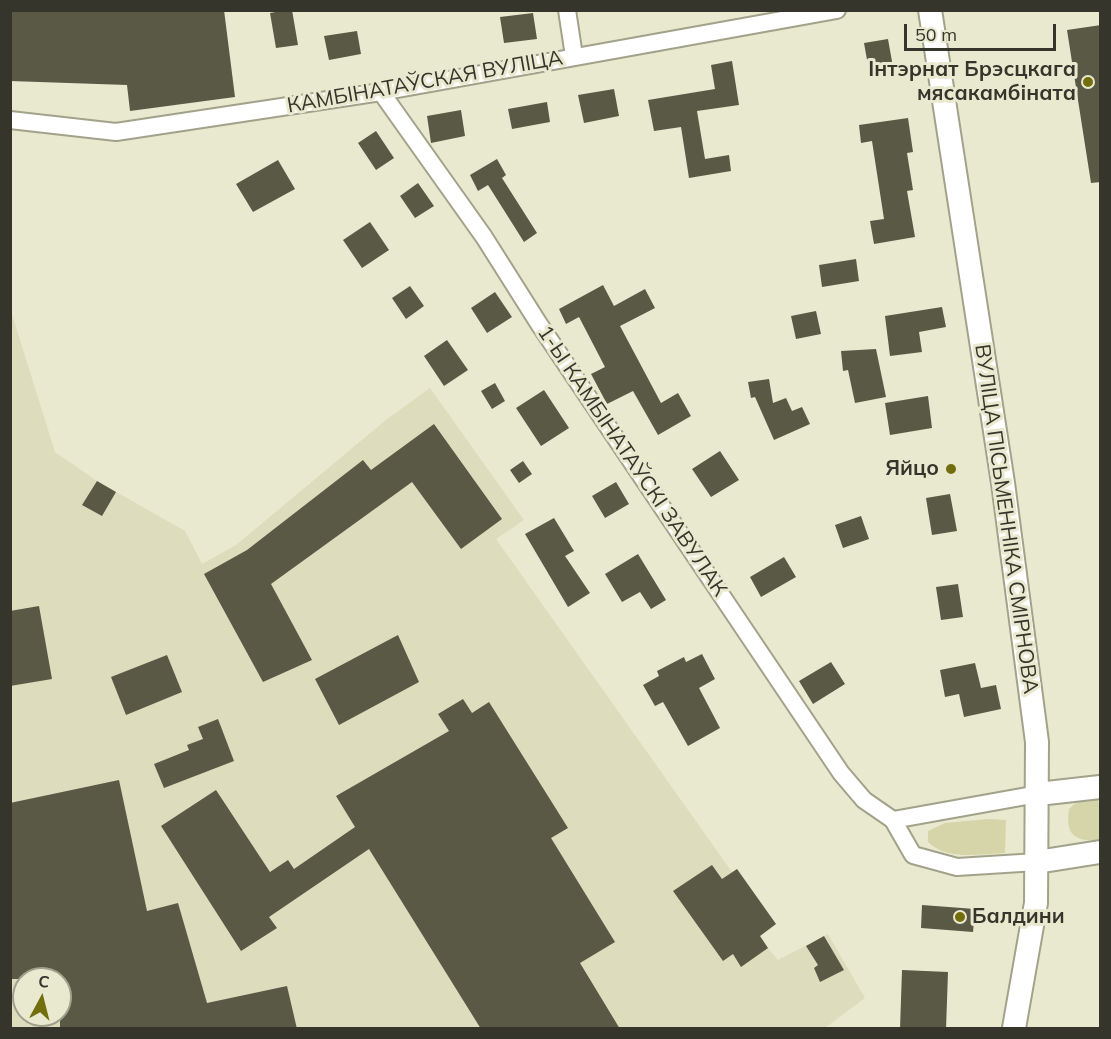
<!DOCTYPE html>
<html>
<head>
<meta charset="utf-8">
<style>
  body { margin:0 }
  #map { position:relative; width:1111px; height:1039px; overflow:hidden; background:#e9e9d0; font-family:Mulish,sans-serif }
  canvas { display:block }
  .frame { position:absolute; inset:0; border:12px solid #36352c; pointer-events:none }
  .north { position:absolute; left:12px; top:967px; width:60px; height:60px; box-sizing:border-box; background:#e9e9d0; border:2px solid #a1a18e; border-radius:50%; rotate:7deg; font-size:16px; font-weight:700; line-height:24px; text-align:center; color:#36352c }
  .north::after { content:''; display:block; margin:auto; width:21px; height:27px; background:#736e0d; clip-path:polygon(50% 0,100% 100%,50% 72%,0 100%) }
  .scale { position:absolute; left:904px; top:24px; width:152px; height:27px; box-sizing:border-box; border:3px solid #36352c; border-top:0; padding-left:8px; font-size:18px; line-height:21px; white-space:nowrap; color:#36352c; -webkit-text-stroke:4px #e9e9d0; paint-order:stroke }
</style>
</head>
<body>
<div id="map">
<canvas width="1111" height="1039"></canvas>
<div class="frame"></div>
<div class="north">С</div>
<div class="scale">50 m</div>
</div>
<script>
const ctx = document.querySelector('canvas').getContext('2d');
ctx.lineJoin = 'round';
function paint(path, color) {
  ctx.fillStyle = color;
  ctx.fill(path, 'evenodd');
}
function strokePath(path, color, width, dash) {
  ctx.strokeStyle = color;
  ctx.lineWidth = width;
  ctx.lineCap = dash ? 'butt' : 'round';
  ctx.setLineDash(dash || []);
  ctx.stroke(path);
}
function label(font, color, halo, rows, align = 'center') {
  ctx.font = font + ' Mulish,sans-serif';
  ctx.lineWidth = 6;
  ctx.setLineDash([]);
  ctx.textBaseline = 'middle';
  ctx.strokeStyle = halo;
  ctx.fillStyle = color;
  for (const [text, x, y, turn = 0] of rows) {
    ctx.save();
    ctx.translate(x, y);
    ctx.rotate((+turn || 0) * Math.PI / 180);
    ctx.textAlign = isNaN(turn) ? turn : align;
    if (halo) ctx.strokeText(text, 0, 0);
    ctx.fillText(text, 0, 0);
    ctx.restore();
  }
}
paint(new Path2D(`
  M 10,308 L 55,452 L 97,481 L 185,531 L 202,564 L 236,545 L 387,419 L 430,388 L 524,520 L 496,539 L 732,872 L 737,869 L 776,924 L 760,936 L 768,948 L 778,960 L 828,934 L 865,998 L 825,1028 L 11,1028 ZM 24,979 L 60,979 L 60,1015 L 24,1015 Z`), '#dddcbd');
paint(new Path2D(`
  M 1087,799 L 1098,799 L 1100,812 L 1100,840 C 1075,842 1065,835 1069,809 L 1074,804 Z
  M 988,819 L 1006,820 L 1005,853 C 981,854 947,861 928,842 L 928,831 L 945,823 Z`), '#d6d5aa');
paint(new Path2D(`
  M 10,10 L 224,10 L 235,97 L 130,111 L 127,85 L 10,81 Z
  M 286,10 L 292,10 L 298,45 L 276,48 L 270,13 Z
  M 533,13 L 537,39 L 504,43 L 500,17 Z
  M 1101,25 L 1101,182 L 1091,183 L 1067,30 Z
  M 357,31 L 361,54 L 329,60 L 324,36 Z
  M 888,39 L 893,67 L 869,71 L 864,43 Z
  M 732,61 L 739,105 L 697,111 L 705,159 L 729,155 L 731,171 L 689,178 L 681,127 L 654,131 L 648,100 L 715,89 L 711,65 Z
  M 614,89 L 619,116 L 584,123 L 578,95 Z
  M 547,102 L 550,122 L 512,129 L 508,109 Z
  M 461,110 L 465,136 L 431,143 L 427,116 Z
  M 908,118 L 913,152 L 907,153 L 913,190 L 907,191 L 915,237 L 874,244 L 870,221 L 884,219 L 872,141 L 861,143 L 859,125 Z
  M 376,131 L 394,158 L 376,170 L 358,143 Z
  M 497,159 L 506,175 L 502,178 L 537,233 L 524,242 L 488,185 L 478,191 L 470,175 Z
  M 278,160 L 295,189 L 253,212 L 236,184 Z
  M 418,183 L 434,206 L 415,218 L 400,196 Z
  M 370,222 L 389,250 L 362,268 L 343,240 Z
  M 856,259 L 859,281 L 822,287 L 819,265 Z
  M 603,285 L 614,306 L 645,289 L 655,308 L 620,326 L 661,403 L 678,393 L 691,416 L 658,435 L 633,391 L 607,404 L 591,374 L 605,367 L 579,317 L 566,324 L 559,309 Z
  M 410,286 L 424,306 L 406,319 L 392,298 Z
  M 495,292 L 512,317 L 487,333 L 471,308 Z
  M 942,307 L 946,327 L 919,332 L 922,352 L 890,356 L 885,316 Z
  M 816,311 L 821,334 L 796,339 L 791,316 Z
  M 447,340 L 468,370 L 444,386 L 424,356 Z
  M 876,349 L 886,397 L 855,403 L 848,370 L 843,371 L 841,351 Z
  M 769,379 L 773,403 L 786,398 L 792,411 L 802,407 L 810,424 L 774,440 L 755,397 L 751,398 L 748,382 Z
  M 495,383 L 505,401 L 492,409 L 481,391 Z
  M 544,390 L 569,428 L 541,446 L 516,408 Z
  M 928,396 L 932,428 L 890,435 L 885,403 Z
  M 434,424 L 502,519 L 461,549 L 412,482 L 271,584 L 312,660 L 263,682 L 204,574 L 247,550 L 363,460 L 371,470 Z
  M 720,451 L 739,480 L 711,497 L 692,469 Z
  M 523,461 L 532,474 L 519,483 L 510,470 Z
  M 97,481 L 116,492 L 102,516 L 82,505 Z
  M 616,482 L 629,504 L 605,518 L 592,496 Z
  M 950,494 L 957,531 L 932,535 L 926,498 Z
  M 861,516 L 869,539 L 843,548 L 835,525 Z
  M 554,518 L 574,551 L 565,556 L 590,593 L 568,607 L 525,534 Z
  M 638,554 L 666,600 L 651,609 L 640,592 L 622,602 L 605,574 Z
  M 784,557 L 796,577 L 761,597 L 750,577 Z
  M 958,584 L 963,617 L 941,620 L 936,587 Z
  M 39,606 L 52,679 L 10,686 L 10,611 Z
  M 398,635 L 419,682 L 339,725 L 315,679 Z
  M 702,654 L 715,679 L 699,688 L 720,728 L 688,746 L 663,702 L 655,706 L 643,685 L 659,676 L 657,671 L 684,657 L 686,662 Z
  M 167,655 L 182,692 L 126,715 L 111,677 Z
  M 831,662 L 845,684 L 813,704 L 799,681 Z
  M 975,663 L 981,688 L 996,685 L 1001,709 L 964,717 L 959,694 L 945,697 L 940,670 Z
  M 463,699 L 472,713 L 489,702 L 568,828 L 551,838 L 615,942 L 580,963 L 620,1029 L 481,1029 L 369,849 L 269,917 L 277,928 L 241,951 L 161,826 L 216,790 L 270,872 L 288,860 L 294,869 L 355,827 L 336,796 L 449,731 L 438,714 Z
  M 218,719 L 234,761 L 164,788 L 154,764 L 189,750 L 187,745 L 203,739 L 198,727 Z
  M 119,780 L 147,911 L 178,903 L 207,1003 L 287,986 L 297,1029 L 60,1029 L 60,979 L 10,979 L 10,803 Z
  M 712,865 L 722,879 L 737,869 L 776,924 L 760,936 L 768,948 L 741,967 L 733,954 L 723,961 L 673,891 Z
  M 922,905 L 975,909 L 973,932 L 921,928 Z
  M 824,936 L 844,970 L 820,982 L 814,968 L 818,965 L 806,946 Z
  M 902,970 L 948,972 L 946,1029 L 900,1029 Z`), '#5a5945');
const street = new Path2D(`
  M 567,10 L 574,56
  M 381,92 L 484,237 L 539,324 L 841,773 L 864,800 L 893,820 L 913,855 L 957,867 L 1037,862
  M 10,120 L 116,132 L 381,92 L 837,10
  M 893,820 L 1038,794`);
const secondary = new Path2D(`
  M 930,10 L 1003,483 L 1037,742 L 1036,903 L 1014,1028
  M 1038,794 L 1100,787
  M 1037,862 L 1100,852`);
strokePath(street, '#a2a28b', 20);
strokePath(secondary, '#a2a28b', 26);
strokePath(street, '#fff', 16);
strokePath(secondary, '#fff', 22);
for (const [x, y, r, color] of [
  [1088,82,6,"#736e0d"],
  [951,469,6,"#736e0d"],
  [960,917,6,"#736e0d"]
]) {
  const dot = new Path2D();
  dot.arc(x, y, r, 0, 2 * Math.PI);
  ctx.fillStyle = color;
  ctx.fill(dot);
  strokePath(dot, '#e9e9d0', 2);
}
label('bold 21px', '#36352c', '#e9e9d0', [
  ["Інтэрнат Брэсцкага",1076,70],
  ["мясакамбіната",1076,94],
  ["Яйцо",939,469],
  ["Балдини",972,917,"left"]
], 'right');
label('21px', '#36352c', '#e9e9d0', [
  ["КАМБІНАТАЎСКАЯ ВУЛІЦА",425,82,-10],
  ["1-Ы КАМБІНАТАЎСКІ ЗАВУЛАК",632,461,56],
  ["ВУЛІЦА ПІСЬМЕННІКА СМІРНОВА",1006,519,82]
]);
</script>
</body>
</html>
